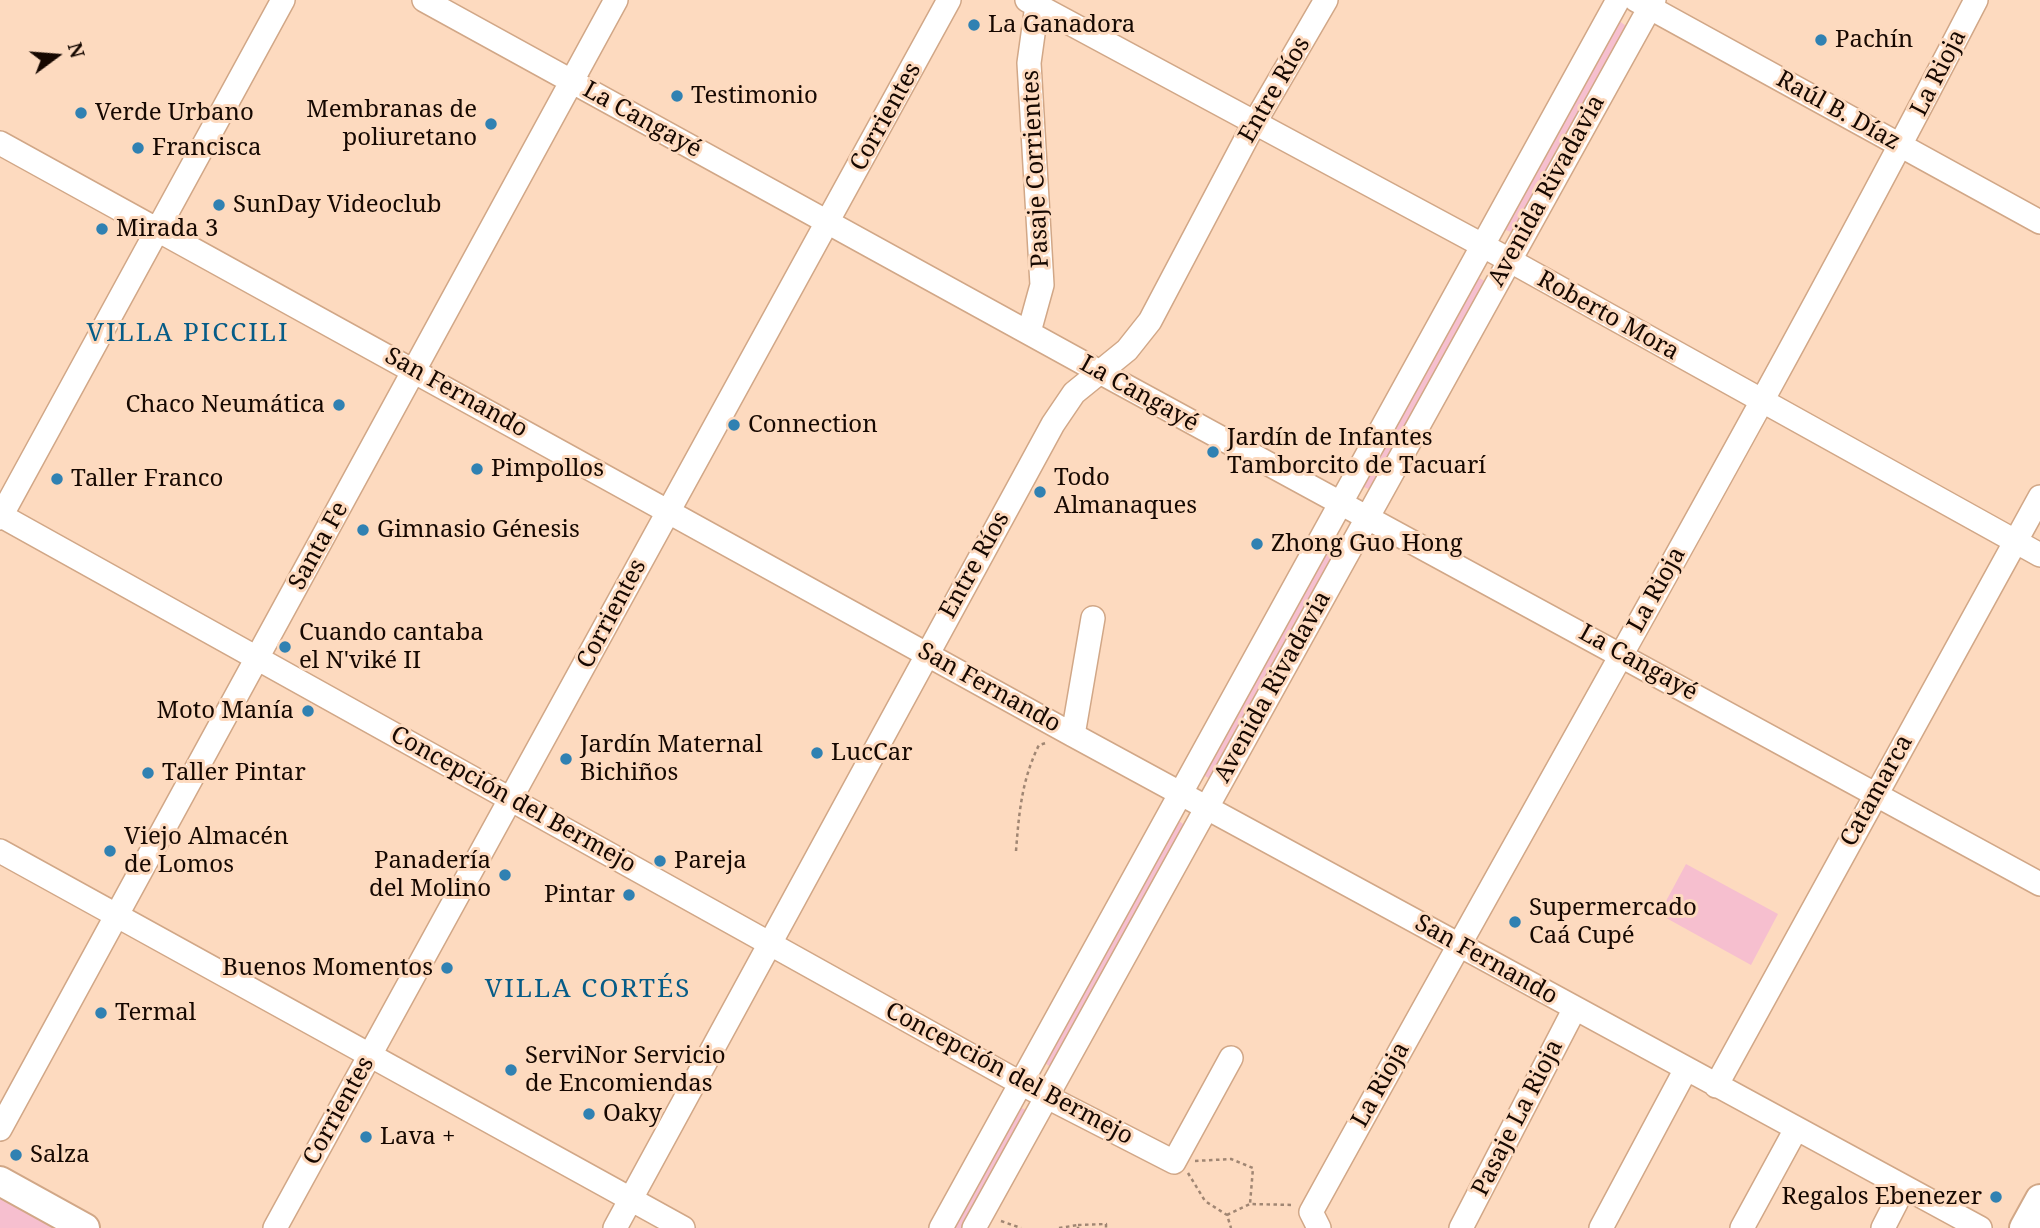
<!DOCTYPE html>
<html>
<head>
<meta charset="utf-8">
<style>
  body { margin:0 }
  #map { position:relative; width:2040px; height:1228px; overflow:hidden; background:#fddabf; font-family:"Noto Serif",serif }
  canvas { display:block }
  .north { position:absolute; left:21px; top:21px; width:70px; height:70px; -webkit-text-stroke:5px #fddabf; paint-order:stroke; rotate:74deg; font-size:19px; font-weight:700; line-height:28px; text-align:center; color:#160801 }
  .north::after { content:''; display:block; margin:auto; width:24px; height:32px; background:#160801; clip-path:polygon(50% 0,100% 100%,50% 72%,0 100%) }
</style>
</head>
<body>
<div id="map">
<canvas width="2040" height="1228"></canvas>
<div class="north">N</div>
</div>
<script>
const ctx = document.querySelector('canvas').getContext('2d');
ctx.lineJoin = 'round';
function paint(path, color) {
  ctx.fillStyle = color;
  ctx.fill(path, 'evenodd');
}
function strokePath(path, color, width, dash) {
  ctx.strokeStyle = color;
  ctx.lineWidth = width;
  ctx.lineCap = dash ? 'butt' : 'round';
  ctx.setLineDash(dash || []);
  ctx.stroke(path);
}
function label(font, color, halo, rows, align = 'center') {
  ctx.font = font + ' "Noto Serif",serif';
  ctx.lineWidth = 6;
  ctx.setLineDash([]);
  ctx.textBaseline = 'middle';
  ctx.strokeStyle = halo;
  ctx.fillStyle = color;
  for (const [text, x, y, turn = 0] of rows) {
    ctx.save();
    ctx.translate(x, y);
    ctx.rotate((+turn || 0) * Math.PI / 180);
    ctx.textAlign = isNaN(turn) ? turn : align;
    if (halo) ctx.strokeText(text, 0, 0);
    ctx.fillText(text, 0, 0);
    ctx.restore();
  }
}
paint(new Path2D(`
  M 1618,20 L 1626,26 L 1511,232 L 1503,229 Z
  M 1475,276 L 1485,281 L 1369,489 L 1361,486 Z
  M 1329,537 L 1342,543 L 1210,779 L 1200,773 Z
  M 1176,819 L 1186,826 L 1052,1066 L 1049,1066 L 1045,1063 Z
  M 1686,864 L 1778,914 L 1751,965 L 1659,914 Z
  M 1019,1107 L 1026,1110 L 1026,1115 L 965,1228 L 951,1228 Z
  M 0,1190 L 70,1228 L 0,1228 Z`), '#f6bfcf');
const minor = new Path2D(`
  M 424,0 L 1098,371 L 2040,884
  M 1027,0 L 1482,245 L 2040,555
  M 1636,0 L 2040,222
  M 0,143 L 1073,735 L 1980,1228
  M 1029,332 L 1042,285 L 1029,63 L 1037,5
  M 0,515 L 1022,1084 L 1174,1162 L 1231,1058
  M 0,518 L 283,0
  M 1073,735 L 1093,618
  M 0,851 L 683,1228
  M 1716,1086 L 2040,497
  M 0,1129 L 616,0
  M 275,1228 L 949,0
  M 615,1228 L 1053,424 L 1074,393 L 1127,350 L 1150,321 L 1255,122 L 1326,0
  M 941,1228 L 1618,0
  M 974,1228 L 1654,0
  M 1319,1228 L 1311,1212 C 1533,808 1765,409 1976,0
  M 1461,1228 L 1575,1008
  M 1601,1228 L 1686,1069
  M 1742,1228 L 1796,1129
  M 1883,1228 L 1903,1189`);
const major = new Path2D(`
  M 0,1181 L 85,1228
  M 2024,1228 L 2040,1199`);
strokePath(minor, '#d1a787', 26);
strokePath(major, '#d1a787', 32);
strokePath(new Path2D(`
  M 1016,851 C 1019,812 1022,779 1039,745 L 1046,743
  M 1195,1161 L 1231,1159 L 1253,1168 L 1250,1204
  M 1188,1173 L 1205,1201 L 1227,1215 L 1231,1228
  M 1227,1215 L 1250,1204 L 1294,1205
  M 1001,1221 L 1021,1228
  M 1078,1225 L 1106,1224 L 1106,1228
  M 1059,1228 L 1078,1225 L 1078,1228`), '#a08673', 2.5, [3.5, 3.5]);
strokePath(minor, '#fff', 23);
strokePath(major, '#fff', 28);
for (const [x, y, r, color] of [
  [974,25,7,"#3081b2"],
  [1821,40,7,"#3081b2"],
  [677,96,7,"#3081b2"],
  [81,113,7,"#3081b2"],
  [491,124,7,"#3081b2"],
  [138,148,7,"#3081b2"],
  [219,205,7,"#3081b2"],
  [102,229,7,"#3081b2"],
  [339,405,7,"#3081b2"],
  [734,425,7,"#3081b2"],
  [1213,452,7,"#3081b2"],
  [477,469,7,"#3081b2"],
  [57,479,7,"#3081b2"],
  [1040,492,7,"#3081b2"],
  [363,530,7,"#3081b2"],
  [1257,544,7,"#3081b2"],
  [285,647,7,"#3081b2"],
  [308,711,7,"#3081b2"],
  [817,753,7,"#3081b2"],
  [566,759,7,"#3081b2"],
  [148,773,7,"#3081b2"],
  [110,851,7,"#3081b2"],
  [660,861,7,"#3081b2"],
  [505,875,7,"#3081b2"],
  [629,895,7,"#3081b2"],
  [1515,922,7,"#3081b2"],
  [447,968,7,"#3081b2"],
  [101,1013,7,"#3081b2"],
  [511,1070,7,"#3081b2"],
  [589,1114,7,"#3081b2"],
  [366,1137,7,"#3081b2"],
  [16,1155,7,"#3081b2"],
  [1996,1197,7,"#3081b2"]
]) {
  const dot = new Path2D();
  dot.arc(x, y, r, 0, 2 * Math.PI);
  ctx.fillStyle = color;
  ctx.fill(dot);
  strokePath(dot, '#fddabf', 2.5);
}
label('24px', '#160801', '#fddabf', [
  ["La Ganadora",988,25],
  ["Pachín",1835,40],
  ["Testimonio",691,96],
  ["Membranas de",477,110,"right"],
  ["poliuretano",477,138,"right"],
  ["Verde Urbano",95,113],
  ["Francisca",152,148],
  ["SunDay Videoclub",233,205],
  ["Mirada 3",116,229],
  ["Chaco Neumática",325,405,"right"],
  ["Connection",748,425],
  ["Jardín de Infantes",1227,438],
  ["Tamborcito de Tacuarí",1227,466],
  ["Pimpollos",491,469],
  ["Todo",1054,478],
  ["Almanaques",1054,506],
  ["Taller Franco",71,479],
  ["Gimnasio Génesis",377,530],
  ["Zhong Guo Hong",1271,544],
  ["Cuando cantaba",299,633],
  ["el N'viké II",299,661],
  ["Moto Manía",294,711,"right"],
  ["Jardín Maternal",580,745],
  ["Bichiños",580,773],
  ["LucCar",831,753],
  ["Taller Pintar",162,773],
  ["Viejo Almacén",124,837],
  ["de Lomos",124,865],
  ["Panadería",491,861,"right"],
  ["del Molino",491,889,"right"],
  ["Pareja",674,861],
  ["Pintar",615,895,"right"],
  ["Supermercado",1529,908],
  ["Caá Cupé",1529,936],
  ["Buenos Momentos",433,968,"right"],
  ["Termal",115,1013],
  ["ServiNor Servicio",525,1056],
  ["de Encomiendas",525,1084],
  ["Oaky",603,1114],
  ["Lava +",380,1137],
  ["Salza",30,1155],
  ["Regalos Ebenezer",1982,1197,"right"]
], 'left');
label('24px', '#160801', '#fddabf', [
  ["La Rioja",1939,73,-63],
  ["Entre Ríos",1275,90,-60],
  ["Raúl B. Díaz",1838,111,29],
  ["Corrientes",886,117,-61],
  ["La Cangayé",642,120,29],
  ["Pasaje Corrientes",1036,169,-93],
  ["Avenida Rivadavia",1547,191,-61],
  ["Roberto Mora",1608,316,29],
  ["San Fernando",456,393,29],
  ["La Cangayé",1139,394,29],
  ["Santa Fe",319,546,-61],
  ["Entre Ríos",975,565,-61],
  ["La Rioja",1657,590,-61],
  ["Corrientes",612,614,-62],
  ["La Cangayé",1638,663,29],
  ["Avenida Rivadavia",1273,687,-61],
  ["San Fernando",989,688,29],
  ["Catamarca",1877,791,-61],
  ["Concepción del Bermejo",513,800,29],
  ["San Fernando",1486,960,29],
  ["Concepción del Bermejo",1009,1074,28],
  ["La Rioja",1381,1085,-61],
  ["Corrientes",339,1111,-61],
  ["Pasaje La Rioja",1518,1118,-63]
]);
ctx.letterSpacing = '2px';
label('26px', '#065c87', '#fddabf', [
  ["VILLA PICCILI",188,334],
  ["VILLA CORTÉS",588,990]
]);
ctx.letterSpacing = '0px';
</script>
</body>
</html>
